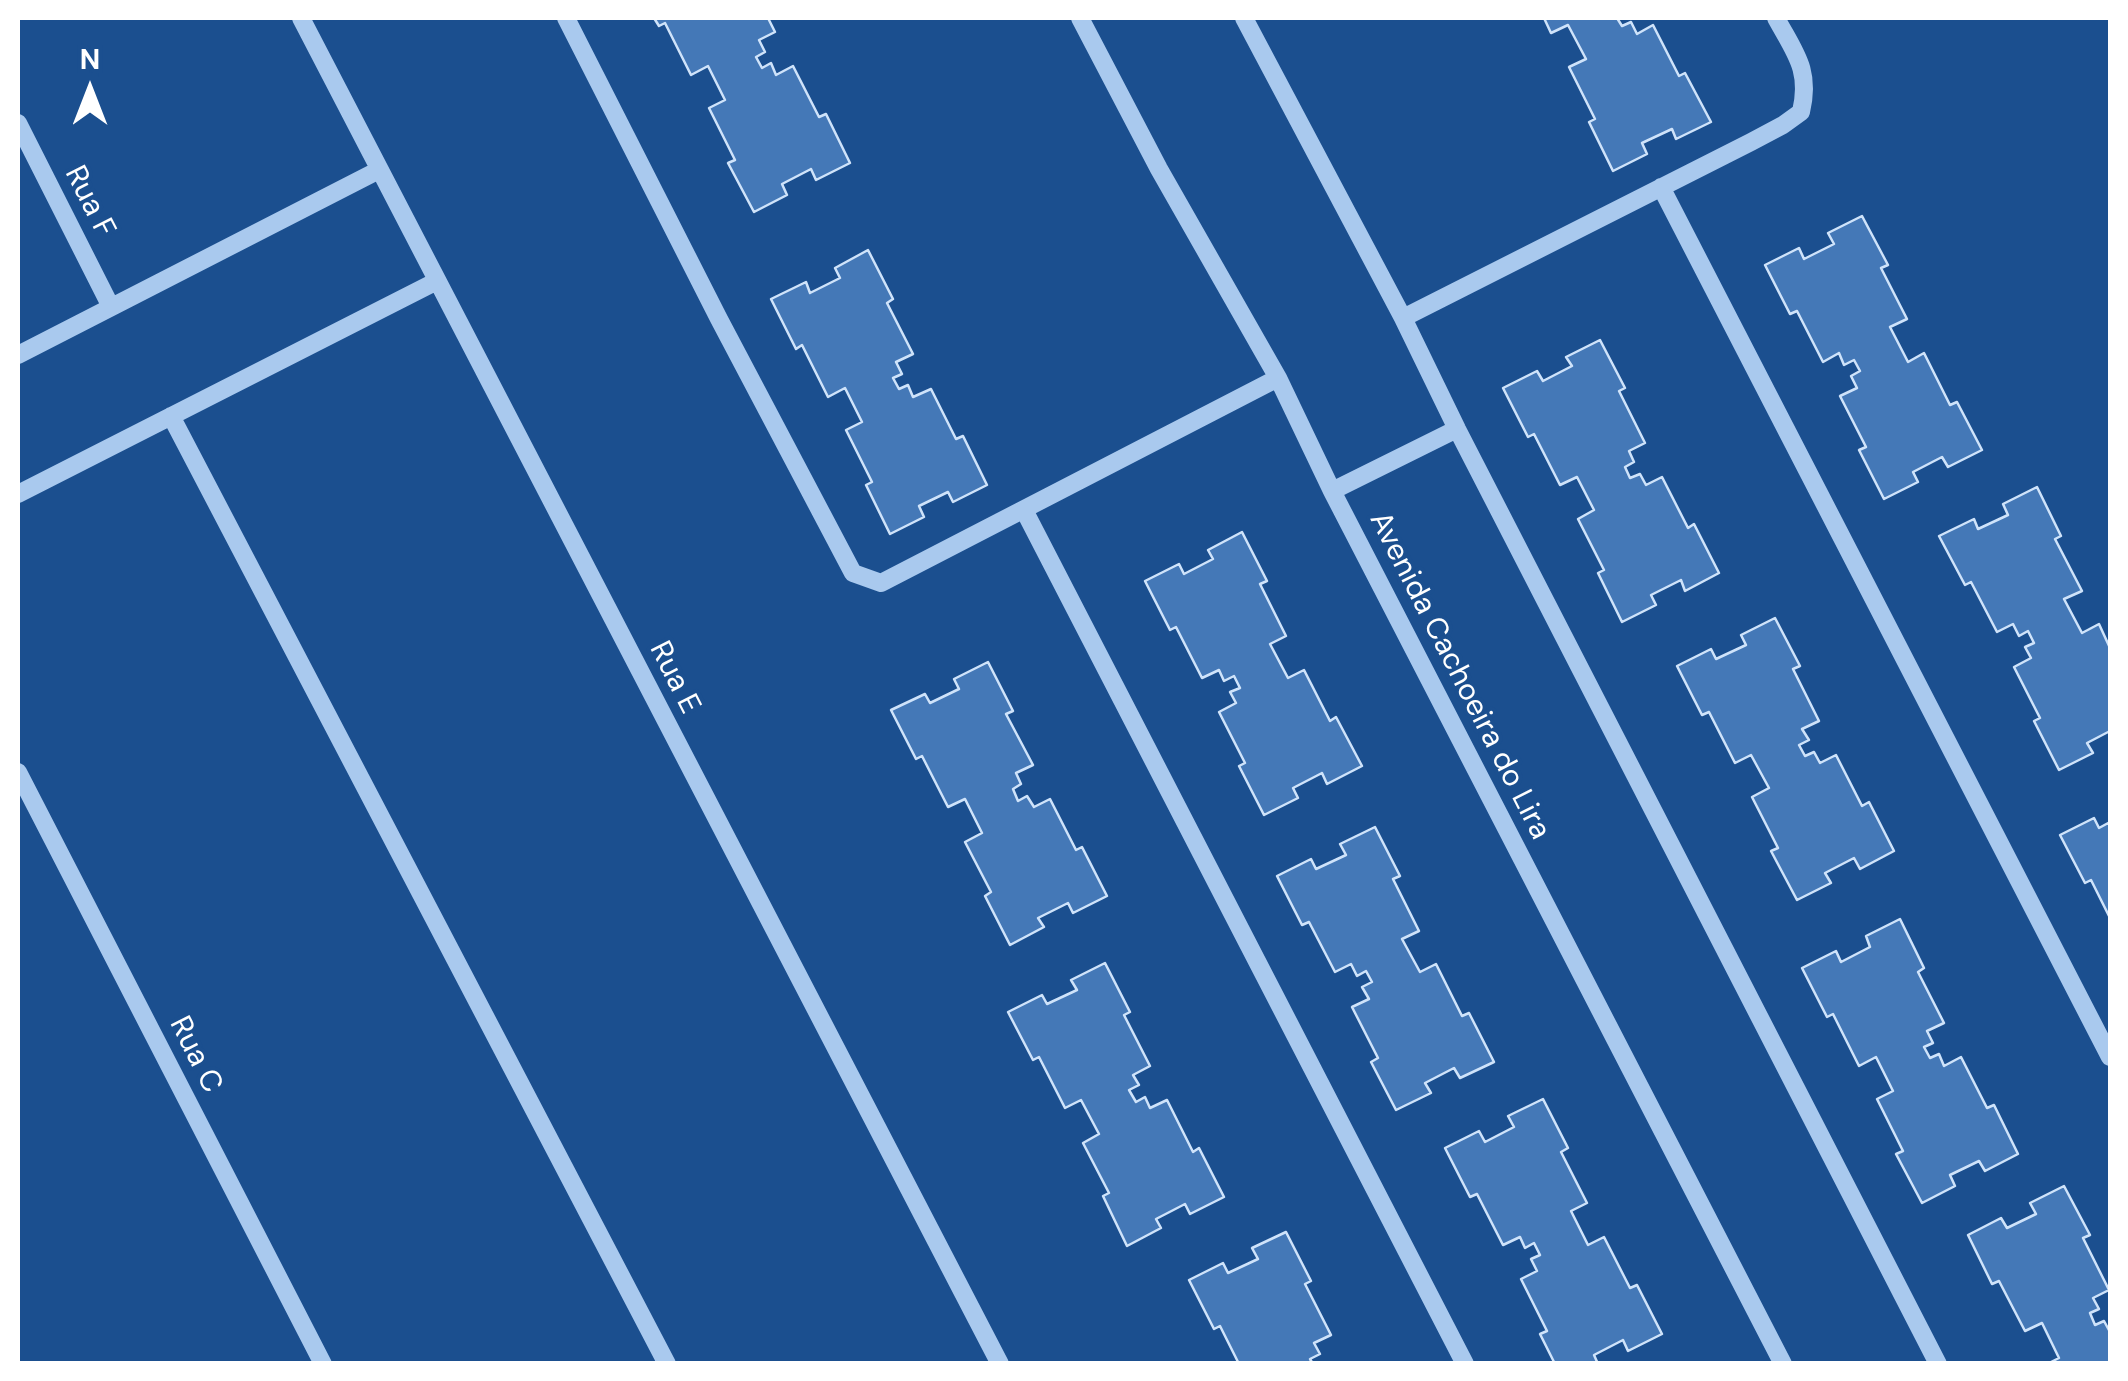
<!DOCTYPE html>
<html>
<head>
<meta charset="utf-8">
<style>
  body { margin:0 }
  #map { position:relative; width:2128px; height:1381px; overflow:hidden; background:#1b4f8f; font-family:"DM Sans",sans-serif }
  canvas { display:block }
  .frame { position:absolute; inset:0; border:20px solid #fff; pointer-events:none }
  .north { position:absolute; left:40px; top:40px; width:100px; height:100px; -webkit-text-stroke:8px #1b4f8f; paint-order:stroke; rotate:0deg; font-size:28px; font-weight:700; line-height:40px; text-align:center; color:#fff }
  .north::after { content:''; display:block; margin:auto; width:35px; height:45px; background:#fff; clip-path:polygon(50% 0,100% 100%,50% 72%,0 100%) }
</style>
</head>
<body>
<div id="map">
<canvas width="2128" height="1381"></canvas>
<div class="frame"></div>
<div class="north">N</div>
</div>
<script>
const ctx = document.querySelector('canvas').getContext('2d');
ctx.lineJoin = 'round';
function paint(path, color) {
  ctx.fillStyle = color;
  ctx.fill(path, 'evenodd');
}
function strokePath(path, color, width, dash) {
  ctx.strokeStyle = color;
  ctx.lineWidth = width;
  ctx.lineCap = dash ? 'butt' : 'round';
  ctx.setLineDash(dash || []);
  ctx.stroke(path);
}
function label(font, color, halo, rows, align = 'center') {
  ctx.font = font + ' "DM Sans",sans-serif';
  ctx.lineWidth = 8;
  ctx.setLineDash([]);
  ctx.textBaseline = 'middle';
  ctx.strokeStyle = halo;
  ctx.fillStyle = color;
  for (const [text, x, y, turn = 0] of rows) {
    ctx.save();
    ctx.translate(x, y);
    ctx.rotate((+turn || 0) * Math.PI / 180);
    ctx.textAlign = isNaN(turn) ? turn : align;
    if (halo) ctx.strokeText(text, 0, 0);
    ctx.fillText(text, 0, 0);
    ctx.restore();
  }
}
const building = new Path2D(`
  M 654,18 L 768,18 L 775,32 L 759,40 L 765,52 L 756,57 L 762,68 L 771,63 L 776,75 L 793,66 L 819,117 L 826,114 L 850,163 L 816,180 L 811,169 L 782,184 L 787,195 L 754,212 L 728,163 L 735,160 L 709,108 L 725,100 L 708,66 L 691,75 L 665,23 L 659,26 Z
  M 1544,18 L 1617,18 L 1622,26 L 1631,22 L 1637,34 L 1653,25 L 1679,76 L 1685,73 L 1711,122 L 1676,139 L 1672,129 L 1642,143 L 1647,154 L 1613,171 L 1589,122 L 1595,119 L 1569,67 L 1586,59 L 1568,25 L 1551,33 Z
  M 1862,216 L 1888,265 L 1881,268 L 1907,319 L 1890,327 L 1908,362 L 1924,353 L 1950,405 L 1957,402 L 1982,450 L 1948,467 L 1942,457 L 1913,472 L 1918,482 L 1884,499 L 1859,450 L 1866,447 L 1840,396 L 1857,388 L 1851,376 L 1860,371 L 1854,360 L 1844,365 L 1839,353 L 1823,362 L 1797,311 L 1790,314 L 1765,265 L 1799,248 L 1804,259 L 1834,244 L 1828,233 Z
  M 868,250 L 893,299 L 887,303 L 913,354 L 896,362 L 902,374 L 893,378 L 899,389 L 908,385 L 913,397 L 931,389 L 956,439 L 963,436 L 987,485 L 953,502 L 948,492 L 919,506 L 924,517 L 890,534 L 866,485 L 872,482 L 846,430 L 862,422 L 845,388 L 828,397 L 802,345 L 796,349 L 771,299 L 806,282 L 810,293 L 840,278 L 835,268 Z
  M 1600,340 L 1625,388 L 1619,391 L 1645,443 L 1629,451 L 1634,462 L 1625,467 L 1630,478 L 1640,474 L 1646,485 L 1662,477 L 1688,528 L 1694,524 L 1719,573 L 1685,591 L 1681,580 L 1651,595 L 1656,605 L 1622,622 L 1598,573 L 1604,570 L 1578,519 L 1594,510 L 1577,477 L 1560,485 L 1534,434 L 1528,437 L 1503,388 L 1537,371 L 1543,381 L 1572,366 L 1566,357 Z
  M 2037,487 L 2061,536 L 2055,539 L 2082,591 L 2064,599 L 2082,633 L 2099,624 L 2110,648 L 2110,731 L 2087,743 L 2093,753 L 2059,770 L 2034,721 L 2040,718 L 2014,667 L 2031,658 L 2025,647 L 2034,643 L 2028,631 L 2019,636 L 2013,624 L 1997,632 L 1971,582 L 1965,585 L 1939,536 L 1974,519 L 1978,529 L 2008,515 L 2003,504 Z
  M 1242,532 L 1267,581 L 1260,584 L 1286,636 L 1270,644 L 1288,678 L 1304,670 L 1330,721 L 1336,717 L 1362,766 L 1327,784 L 1322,773 L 1293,788 L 1298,798 L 1264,815 L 1239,766 L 1245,763 L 1219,712 L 1236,703 L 1230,692 L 1240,688 L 1234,676 L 1224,681 L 1219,670 L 1202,678 L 1176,627 L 1170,630 L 1145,581 L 1179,564 L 1184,574 L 1213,559 L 1208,550 Z
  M 1775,618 L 1800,666 L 1793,669 L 1819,721 L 1802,729 L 1809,740 L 1799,745 L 1805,756 L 1814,752 L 1820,763 L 1836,755 L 1862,806 L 1869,802 L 1894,851 L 1860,869 L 1854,858 L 1825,873 L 1831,883 L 1797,900 L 1771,851 L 1778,848 L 1752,797 L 1769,788 L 1751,755 L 1735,763 L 1709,712 L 1702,715 L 1677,666 L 1711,649 L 1716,659 L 1746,645 L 1741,635 Z
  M 988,662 L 1013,711 L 1006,714 L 1033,765 L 1016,773 L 1021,784 L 1013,789 L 1018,801 L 1027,796 L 1034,807 L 1050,799 L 1076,850 L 1082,847 L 1107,896 L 1073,913 L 1068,903 L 1038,918 L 1044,927 L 1010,945 L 985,896 L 991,892 L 965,842 L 982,833 L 965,799 L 948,807 L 922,756 L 916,759 L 891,710 L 925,694 L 930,703 L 959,689 L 954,679 Z
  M 2094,818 L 2099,828 L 2110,822 L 2110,918 L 2091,880 L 2085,883 L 2060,835 Z
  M 1375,827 L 1400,876 L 1393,879 L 1419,931 L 1402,939 L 1420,972 L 1436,964 L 1462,1016 L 1469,1013 L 1494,1062 L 1460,1078 L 1454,1068 L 1425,1083 L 1431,1093 L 1396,1110 L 1371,1062 L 1378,1058 L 1352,1007 L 1369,999 L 1362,987 L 1372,982 L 1366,971 L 1357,976 L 1351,964 L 1335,972 L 1309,922 L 1302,925 L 1277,876 L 1311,859 L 1316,869 L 1346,855 L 1340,844 Z
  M 1900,919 L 1924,968 L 1918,972 L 1944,1023 L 1927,1031 L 1933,1043 L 1924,1047 L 1930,1058 L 1939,1054 L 1944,1066 L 1961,1057 L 1987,1108 L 1994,1105 L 2018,1154 L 1985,1171 L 1979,1161 L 1950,1175 L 1955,1186 L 1922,1203 L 1896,1154 L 1903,1151 L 1877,1099 L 1893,1091 L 1876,1057 L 1859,1066 L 1833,1014 L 1827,1017 L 1802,968 L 1836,951 L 1841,962 L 1870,947 L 1866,936 Z
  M 1105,963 L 1130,1012 L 1124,1015 L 1150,1066 L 1133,1075 L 1139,1085 L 1129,1090 L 1136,1102 L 1145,1097 L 1150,1108 L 1167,1100 L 1193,1152 L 1199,1148 L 1224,1197 L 1190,1214 L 1185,1204 L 1156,1219 L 1161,1228 L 1127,1246 L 1103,1196 L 1109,1193 L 1083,1143 L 1099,1134 L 1081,1100 L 1065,1108 L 1039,1057 L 1033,1060 L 1008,1012 L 1042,995 L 1047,1004 L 1077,990 L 1071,980 Z
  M 1543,1099 L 1568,1148 L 1561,1152 L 1587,1203 L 1571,1211 L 1588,1245 L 1604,1237 L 1630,1288 L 1637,1285 L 1662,1334 L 1628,1351 L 1623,1340 L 1594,1355 L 1598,1364 L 1555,1364 L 1540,1334 L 1547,1331 L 1521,1279 L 1537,1271 L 1531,1259 L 1540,1255 L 1534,1243 L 1525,1248 L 1520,1237 L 1503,1245 L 1477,1194 L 1470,1197 L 1445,1148 L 1479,1131 L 1485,1142 L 1514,1127 L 1508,1116 Z
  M 2064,1186 L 2090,1235 L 2083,1238 L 2109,1290 L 2093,1298 L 2099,1309 L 2090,1313 L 2095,1325 L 2104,1321 L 2110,1332 L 2110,1364 L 2047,1364 L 2059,1358 L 2042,1323 L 2025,1331 L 1999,1281 L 1992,1284 L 1968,1235 L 2001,1218 L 2007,1228 L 2036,1214 L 2030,1203 Z
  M 1286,1232 L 1311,1281 L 1305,1284 L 1331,1335 L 1314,1343 L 1320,1354 L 1310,1359 L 1313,1364 L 1239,1364 L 1220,1326 L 1214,1329 L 1189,1280 L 1223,1263 L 1228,1273 L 1258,1259 L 1252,1248 Z`);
paint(building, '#4478b7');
strokePath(building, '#cfe3fa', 2.5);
strokePath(new Path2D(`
  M 301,18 L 1000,1364
  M 566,18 L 719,319 L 853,573 L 881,583 L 1278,378
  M 1080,18 L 1159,169 L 1278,378 L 1332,491 L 1783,1364
  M 1244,18 L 1403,318 L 1457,429 L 1938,1364
  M 18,123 L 111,307
  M 1661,187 L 2110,1057
  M 1403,318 L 1751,142 L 1783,125 L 1801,112 C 1811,70 1795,53 1776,18
  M 18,355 L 379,170
  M 171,416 L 667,1364
  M 1332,491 L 1457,429
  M 18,494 L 437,281
  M 1024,510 L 1465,1364
  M 18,772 L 323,1364`), '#a9c9ee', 18);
label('30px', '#fff', '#1b4f8f', [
  ["Rua F",89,202,63],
  ["Avenida Cachoeira do Lira",1459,676,63],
  ["Rua E",674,678,63],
  ["Rua C",195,1055,63]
]);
</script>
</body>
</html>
